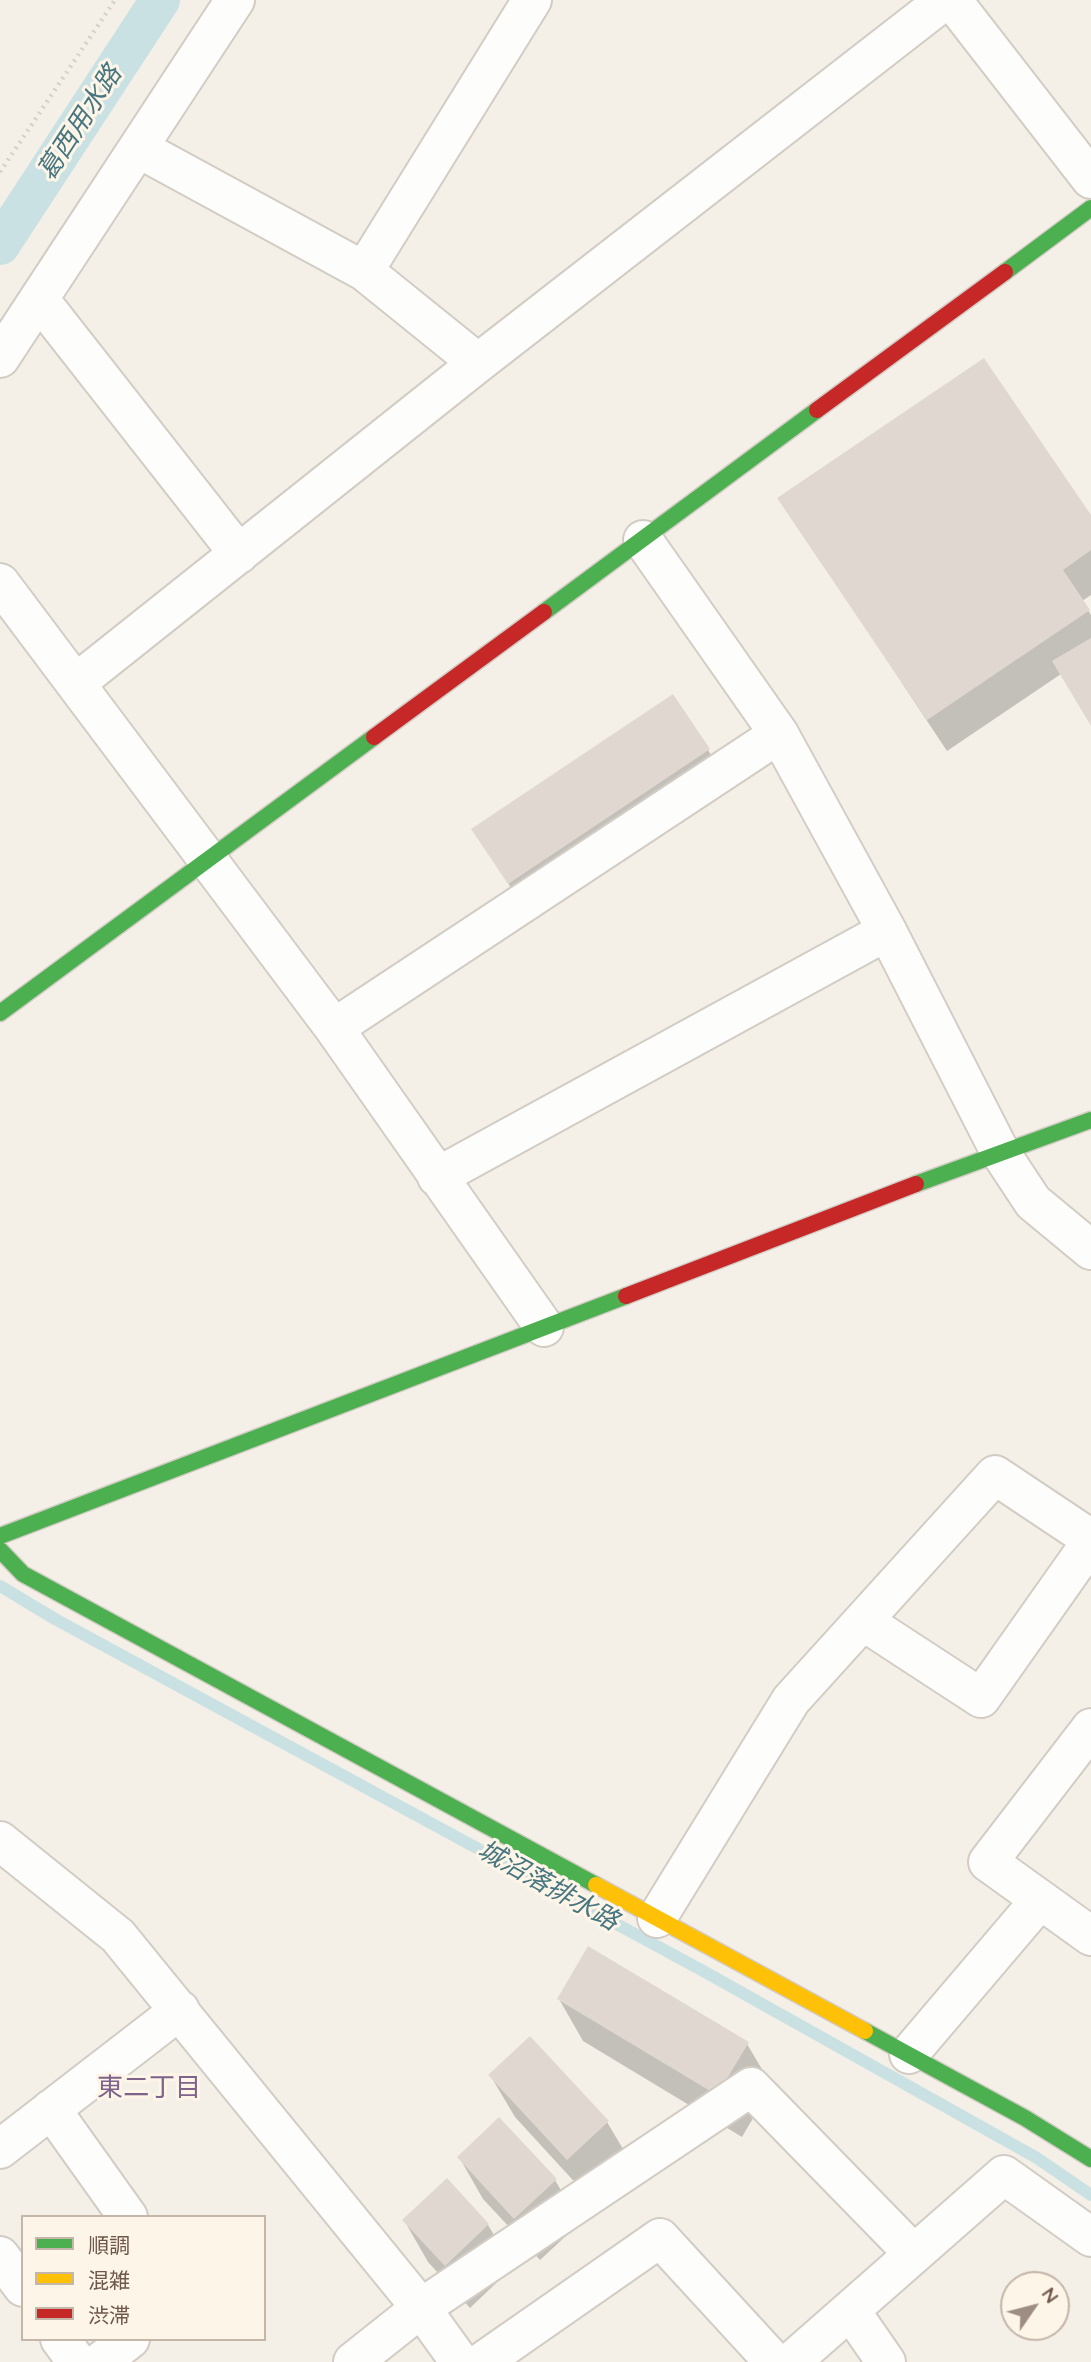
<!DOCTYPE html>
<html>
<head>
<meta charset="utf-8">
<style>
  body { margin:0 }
  #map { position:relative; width:1091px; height:2362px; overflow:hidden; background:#f4f0e8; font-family:Quicksand,"Noto Sans JP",sans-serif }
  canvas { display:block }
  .legend { position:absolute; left:21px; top:2215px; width:245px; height:126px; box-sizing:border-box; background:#fdf5e7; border:2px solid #c4b6a9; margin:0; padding:9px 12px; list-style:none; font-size:21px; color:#6f584b }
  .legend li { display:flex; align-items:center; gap:14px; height:35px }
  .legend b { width:35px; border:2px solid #c4b6a9 }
  .north { position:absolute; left:1000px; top:2271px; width:70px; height:70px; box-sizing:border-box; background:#fdf5e7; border:2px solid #c4b6a9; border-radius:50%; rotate:55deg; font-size:19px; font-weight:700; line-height:28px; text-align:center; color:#6f584b }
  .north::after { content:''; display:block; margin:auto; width:24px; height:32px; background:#9e8d82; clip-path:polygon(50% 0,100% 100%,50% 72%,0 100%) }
</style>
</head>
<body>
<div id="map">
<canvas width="1091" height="2362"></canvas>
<ul class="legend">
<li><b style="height:9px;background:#4caf50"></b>順調</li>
<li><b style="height:9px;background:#ffc107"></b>混雑</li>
<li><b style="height:9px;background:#c62828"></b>渋滞</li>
</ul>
<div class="north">N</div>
</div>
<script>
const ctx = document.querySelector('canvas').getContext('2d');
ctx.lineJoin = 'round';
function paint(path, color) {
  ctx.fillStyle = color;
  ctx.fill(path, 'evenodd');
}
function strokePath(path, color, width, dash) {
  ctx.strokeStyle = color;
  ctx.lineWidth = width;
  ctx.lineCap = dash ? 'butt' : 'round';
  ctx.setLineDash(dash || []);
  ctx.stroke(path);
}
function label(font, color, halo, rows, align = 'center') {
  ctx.font = font + ' Quicksand,"Noto Sans JP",sans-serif';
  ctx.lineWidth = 6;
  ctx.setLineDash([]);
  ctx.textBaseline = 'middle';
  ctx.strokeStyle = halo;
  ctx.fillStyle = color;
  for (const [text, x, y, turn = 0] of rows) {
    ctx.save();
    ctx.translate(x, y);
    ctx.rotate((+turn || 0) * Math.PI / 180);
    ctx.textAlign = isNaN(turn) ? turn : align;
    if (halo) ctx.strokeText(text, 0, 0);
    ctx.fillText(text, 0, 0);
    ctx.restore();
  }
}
paint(new Path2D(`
  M 780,499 L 1091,519 L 1091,595 L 1082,601 L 1091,615 L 1091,724 L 1061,674 L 947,751 Z
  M 708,750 L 723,775 L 524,908 L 473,829 Z
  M 559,1999 L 747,2044 L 772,2086 L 742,2137 L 583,2041 Z
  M 490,2075 L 607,2122 L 632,2164 L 592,2201 L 515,2117 Z
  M 459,2157 L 555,2180 L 580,2223 L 540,2260 L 483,2199 Z
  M 404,2220 L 488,2225 L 513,2267 L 470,2308 L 428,2262 Z`), '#0003');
strokePath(new Path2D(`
  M 0,1586 L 55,1619 L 705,1972 L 1037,2158 L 1091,2195`), '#cae1e3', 12);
strokePath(new Path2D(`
  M 0,245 L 160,0`), '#cae1e3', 40);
paint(new Path2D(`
  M 984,358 L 1091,515 L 1091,550 L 1063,570 L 1090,610 L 927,720 L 777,498 Z
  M 1091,638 L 1091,726 L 1052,661 Z
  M 673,694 L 710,749 L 508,884 L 471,829 Z
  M 588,1946 L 749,2042 L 717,2095 L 557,1999 Z
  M 530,2036 L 609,2121 L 567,2160 L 488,2075 Z
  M 499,2117 L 557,2179 L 514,2219 L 457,2157 Z
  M 447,2178 L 489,2224 L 445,2266 L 402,2220 Z`), '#e0d8d0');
const street = new Path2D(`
  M 952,0 L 1091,179
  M 138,148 L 364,271 L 478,363
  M 364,271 L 532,0
  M 39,299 L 239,554
  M 0,358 L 235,0
  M 643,540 L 779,734 L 887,931 L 1000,1152 L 1033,1202 L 1091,1250
  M 0,583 L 334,1028 L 544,1327
  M 76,683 L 478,363 L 945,0
  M 334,1028 L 779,734
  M 437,1177 L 887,931
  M 863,1621 L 981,1698 L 1091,1542
  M 1091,1728 L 988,1862 L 1091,1936
  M 0,1841 L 118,1936 L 421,2308 L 460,2362
  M 657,1918 L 791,1700 L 995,1475 L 1091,1539
  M 909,2054 L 1040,1900
  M 51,2109 L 128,2217
  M 0,2149 L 180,2010
  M 0,2256 L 23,2287
  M 850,2310 L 886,2362
  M 60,2339 L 77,2362
  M 100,2362 L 130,2339
  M 353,2362 L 421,2308 L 751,2087 L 914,2254
  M 482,2362 L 660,2238 L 774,2362
  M 791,2362 L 1004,2175 L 1091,2237`);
const fast = new Path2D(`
  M 1005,272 L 1091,208
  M 544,612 L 817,410
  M 0,1013 L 374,737
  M 916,1184 L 1091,1120
  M 0,1536 L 626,1296
  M 0,1550 L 23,1574 L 596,1885
  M 865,2031 L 1025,2118 L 1091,2159`);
const slow = new Path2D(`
  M 596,1885 L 865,2031`);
const jam = new Path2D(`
  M 817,410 L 1005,272
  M 374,737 L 544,612
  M 626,1296 L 916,1184`);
strokePath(street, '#d2ccc4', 42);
strokePath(fast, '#d2ccc4', 19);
strokePath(slow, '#d2ccc4', 19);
strokePath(jam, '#d2ccc4', 19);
strokePath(new Path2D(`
  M 0,172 L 115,0`), '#d6cfca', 4.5, [2, 5]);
strokePath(street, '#fdfdfc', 38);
strokePath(fast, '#4caf50', 16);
strokePath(slow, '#ffc107', 16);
strokePath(jam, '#c62828', 16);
label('italic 26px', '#477680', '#fdf5e7', [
  ["葛西用水路",80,123,-57],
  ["城沼落排水路",548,1886,29]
]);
label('26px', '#7e638c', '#fdf5e7', [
  ["東二丁目",149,2088]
]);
</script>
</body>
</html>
